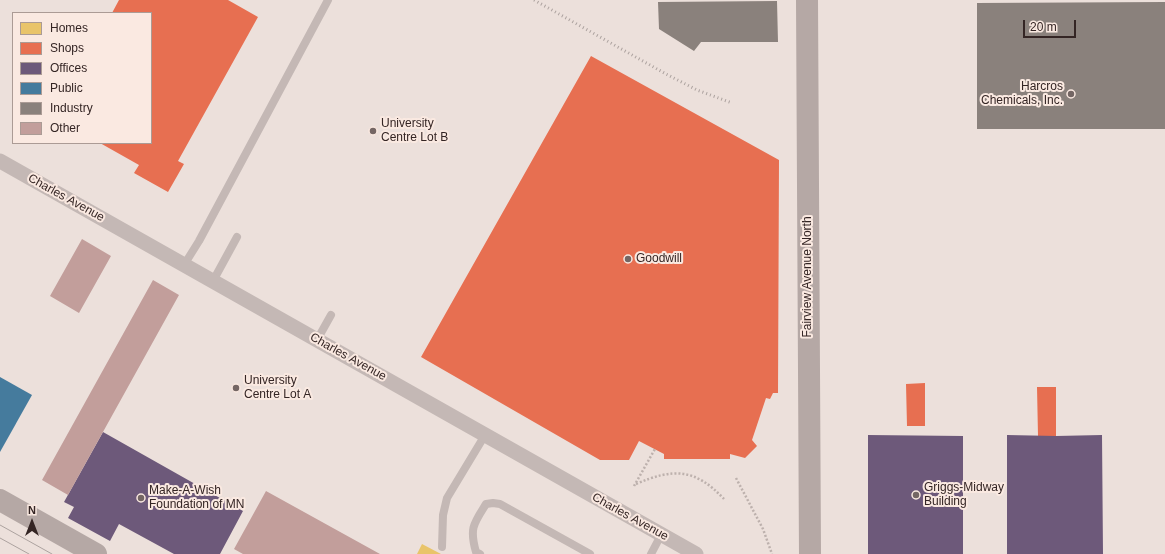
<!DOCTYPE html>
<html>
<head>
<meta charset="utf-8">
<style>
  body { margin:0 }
  #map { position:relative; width:1165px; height:554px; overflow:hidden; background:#ece0db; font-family:Arial,sans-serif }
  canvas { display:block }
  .legend { position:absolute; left:12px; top:12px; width:140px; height:132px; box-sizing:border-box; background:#fae9e1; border:1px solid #ab9b95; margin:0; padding:5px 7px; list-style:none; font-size:12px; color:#342524 }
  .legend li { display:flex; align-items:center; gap:8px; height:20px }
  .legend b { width:20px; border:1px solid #ab9b95 }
  .north { position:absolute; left:12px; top:502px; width:40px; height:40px; -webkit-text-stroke:3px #fae9e1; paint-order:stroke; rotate:0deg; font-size:11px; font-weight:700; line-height:16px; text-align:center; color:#342524 }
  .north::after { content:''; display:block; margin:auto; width:14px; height:18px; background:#342524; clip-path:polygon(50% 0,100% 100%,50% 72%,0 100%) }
  .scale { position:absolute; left:1023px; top:20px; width:53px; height:18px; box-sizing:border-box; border:2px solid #342524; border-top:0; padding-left:5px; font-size:12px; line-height:14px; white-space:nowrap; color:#342524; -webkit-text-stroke:3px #fae9e1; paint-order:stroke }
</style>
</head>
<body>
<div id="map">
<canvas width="1165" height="554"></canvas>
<ul class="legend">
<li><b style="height:11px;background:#e9c46a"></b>Homes</li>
<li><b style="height:11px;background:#e76f51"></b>Shops</li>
<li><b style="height:11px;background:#6d597a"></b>Offices</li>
<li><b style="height:11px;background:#457b9d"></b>Public</li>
<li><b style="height:11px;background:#8a817c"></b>Industry</li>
<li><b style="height:11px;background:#c29e9b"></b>Other</li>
</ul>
<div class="north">N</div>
<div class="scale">20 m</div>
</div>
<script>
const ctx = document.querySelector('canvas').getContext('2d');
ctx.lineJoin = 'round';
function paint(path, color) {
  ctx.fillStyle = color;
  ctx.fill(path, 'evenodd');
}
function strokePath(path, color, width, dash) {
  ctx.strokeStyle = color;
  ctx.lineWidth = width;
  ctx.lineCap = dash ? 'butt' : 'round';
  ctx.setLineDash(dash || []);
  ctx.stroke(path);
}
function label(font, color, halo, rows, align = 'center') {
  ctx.font = font + ' Arial,sans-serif';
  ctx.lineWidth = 4;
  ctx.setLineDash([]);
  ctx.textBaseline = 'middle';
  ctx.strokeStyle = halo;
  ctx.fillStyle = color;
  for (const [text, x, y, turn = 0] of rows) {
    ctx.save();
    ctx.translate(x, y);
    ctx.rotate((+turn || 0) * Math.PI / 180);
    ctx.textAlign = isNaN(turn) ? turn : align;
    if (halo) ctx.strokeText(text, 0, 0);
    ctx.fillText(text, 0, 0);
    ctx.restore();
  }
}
paint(new Path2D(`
  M 422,544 L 441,554 L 417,554 Z`), '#e9c46a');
paint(new Path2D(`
  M 119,0 L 228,0 L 258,17 L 178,161 L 184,164 L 168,192 L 134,173 L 139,165 L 100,143 L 151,143 L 151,13 L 112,13 Z
  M 591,56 L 779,160 L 778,393 L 773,393 L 770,399 L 766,398 L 752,440 L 757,446 L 745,458 L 730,454 L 730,459 L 664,459 L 664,454 L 639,441 L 629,460 L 600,460 L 421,357 Z
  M 925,383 L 925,426 L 907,426 L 906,384 Z
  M 1037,387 L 1056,387 L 1056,436 L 1038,436 Z`), '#e76f51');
paint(new Path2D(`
  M 103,432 L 243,511 L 220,554 L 174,554 L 119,524 L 110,541 L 68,518 L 74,507 L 64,502 Z
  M 868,435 L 963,436 L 963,554 L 868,554 Z
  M 1007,435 L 1056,436 L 1102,435 L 1103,554 L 1007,554 Z`), '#6d597a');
paint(new Path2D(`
  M 0,377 L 32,395 L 0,452 Z`), '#457b9d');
paint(new Path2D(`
  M 777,1 L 778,42 L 701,42 L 694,51 L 659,29 L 658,2 Z
  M 1165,2 L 1165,129 L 977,129 L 977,3 Z`), '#8a817c');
paint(new Path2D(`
  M 82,239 L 111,256 L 79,313 L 50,296 Z
  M 153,280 L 179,295 L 68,495 L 42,480 Z
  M 266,491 L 380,554 L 243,554 L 234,549 Z`), '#c29e9b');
strokePath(new Path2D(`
  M 736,478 L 763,529 L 772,554
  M 636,484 C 673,468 695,468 724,499
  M 634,486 L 655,449`), '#bdb1ad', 2.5, [2, 2]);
strokePath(new Path2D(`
  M 184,265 L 199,241 L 328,0
  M 213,281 L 237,237
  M 317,340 L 331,315
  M 442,547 L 443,515 L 447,498 L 485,435
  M 480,554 L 476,552 C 469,528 474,523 486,504 L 493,503 L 500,504 L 590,554
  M 651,554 L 661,535`), '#c4b8b5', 8);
strokePath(new Path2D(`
  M 0,161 L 696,554`), '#c4b8b5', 15);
strokePath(new Path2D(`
  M 807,0 L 810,554
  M 0,500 L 96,554`), '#b5a8a5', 22);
strokePath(new Path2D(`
  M 0,525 L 52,554
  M 0,538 L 29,554`), '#aca29f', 1);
strokePath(new Path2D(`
  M 534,0 L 666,74 L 697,90 L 732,103`), '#aca29f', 3, [1, 3]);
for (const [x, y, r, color] of [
  [1071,94,4,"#746664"],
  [373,131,4,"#746664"],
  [628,259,4,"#746664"],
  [236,388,4,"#746664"],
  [916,495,4,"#746664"],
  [141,498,4,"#746664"]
]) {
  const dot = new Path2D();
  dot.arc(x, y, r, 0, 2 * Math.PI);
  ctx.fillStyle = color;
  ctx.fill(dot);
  strokePath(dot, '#fae9e1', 1.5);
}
label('12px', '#342524', '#fae9e1', [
  ["Harcros",1063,87,"right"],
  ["Chemicals, Inc.",1063,101,"right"],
  ["University",381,124],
  ["Centre Lot B",381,138],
  ["Goodwill",636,259],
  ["University",244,381],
  ["Centre Lot A",244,395],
  ["Griggs-Midway",924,488],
  ["Building",924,502],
  ["Make-A-Wish",149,491],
  ["Foundation of MN",149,505]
], 'left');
label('12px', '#342524', '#fae9e1', [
  ["Charles Avenue",66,198,29],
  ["Fairview Avenue North",808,277,-90],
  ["Charles Avenue",348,357,29],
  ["Charles Avenue",630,517,29]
]);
</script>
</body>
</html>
